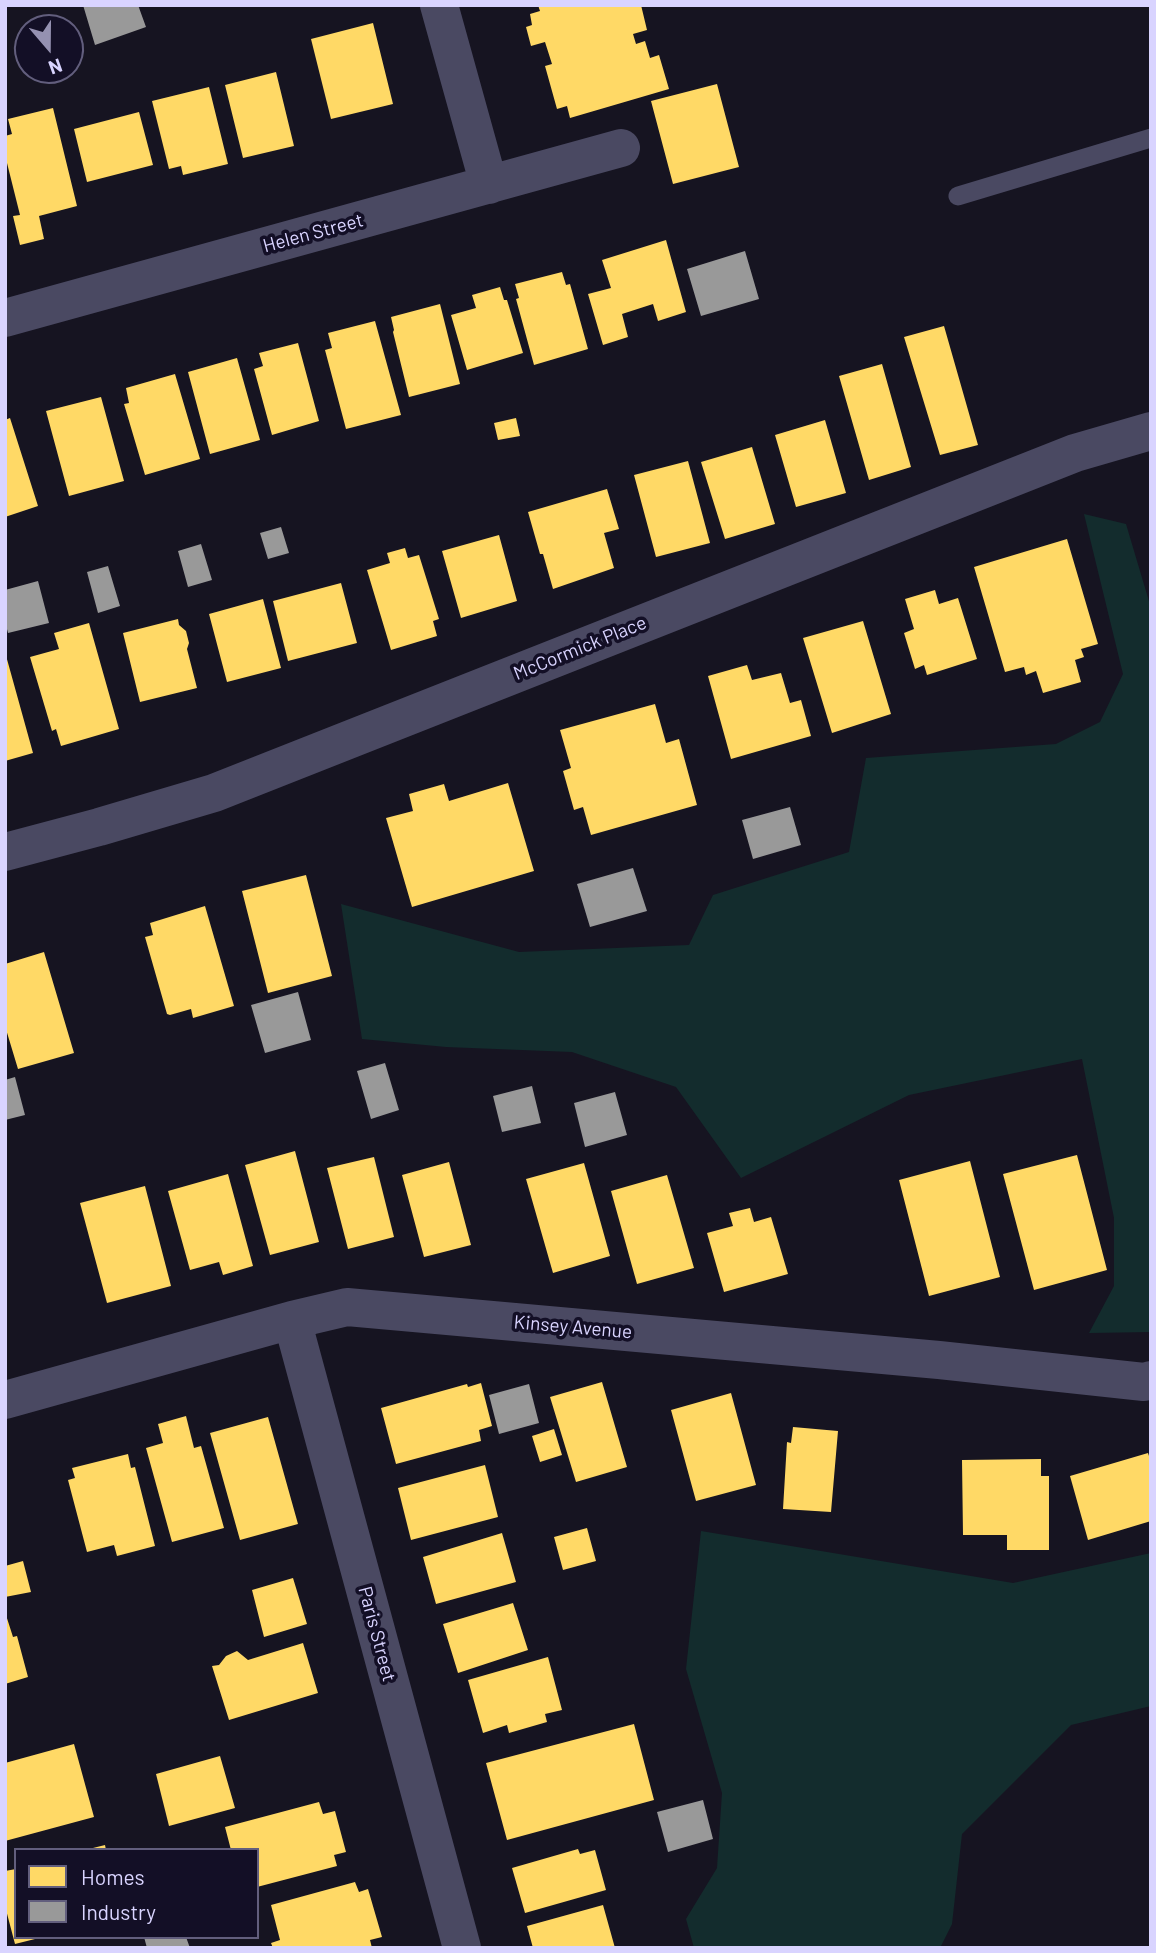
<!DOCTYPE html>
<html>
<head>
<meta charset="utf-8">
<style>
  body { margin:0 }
  #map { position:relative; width:1156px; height:1953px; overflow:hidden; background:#161421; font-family:Barlow,sans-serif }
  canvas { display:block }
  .frame { position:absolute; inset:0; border:7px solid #d9d4ff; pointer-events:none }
  .legend { position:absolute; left:14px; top:1848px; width:245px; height:91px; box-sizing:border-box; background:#130f26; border:2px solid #625e7d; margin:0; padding:9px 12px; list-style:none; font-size:21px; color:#d9d4ff }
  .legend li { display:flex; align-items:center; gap:14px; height:35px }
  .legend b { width:35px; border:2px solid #625e7d }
  .north { position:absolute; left:14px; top:14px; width:70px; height:70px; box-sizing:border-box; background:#130f26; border:2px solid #625e7d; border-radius:50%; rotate:160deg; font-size:19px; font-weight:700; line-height:28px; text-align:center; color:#d9d4ff }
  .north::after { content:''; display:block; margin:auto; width:24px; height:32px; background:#9591b1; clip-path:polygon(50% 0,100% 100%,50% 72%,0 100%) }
</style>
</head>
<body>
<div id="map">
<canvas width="1156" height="1953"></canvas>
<div class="frame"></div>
<ul class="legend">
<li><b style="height:19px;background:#ffd966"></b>Homes</li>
<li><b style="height:19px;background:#999"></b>Industry</li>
</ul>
<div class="north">N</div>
</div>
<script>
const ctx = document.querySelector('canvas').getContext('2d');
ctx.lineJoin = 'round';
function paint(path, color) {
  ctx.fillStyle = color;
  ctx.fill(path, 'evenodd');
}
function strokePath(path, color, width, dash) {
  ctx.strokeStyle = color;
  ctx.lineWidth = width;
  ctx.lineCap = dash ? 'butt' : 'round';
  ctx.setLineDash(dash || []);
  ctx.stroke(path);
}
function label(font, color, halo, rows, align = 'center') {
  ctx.font = font + ' Barlow,sans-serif';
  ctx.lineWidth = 7;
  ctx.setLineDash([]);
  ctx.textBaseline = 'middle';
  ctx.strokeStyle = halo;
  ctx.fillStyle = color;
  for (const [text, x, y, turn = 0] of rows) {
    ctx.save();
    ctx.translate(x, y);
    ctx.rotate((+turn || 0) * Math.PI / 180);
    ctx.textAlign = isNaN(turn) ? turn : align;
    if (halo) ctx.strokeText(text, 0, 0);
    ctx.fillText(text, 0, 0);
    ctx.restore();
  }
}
paint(new Path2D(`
  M 1084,514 L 1126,524 L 1151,608 L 1151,1332 L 1089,1333 L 1114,1286 L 1114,1218 L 1082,1059 L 909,1095 L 741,1178 L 676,1087 L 572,1052 L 446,1047 L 362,1039 L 341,904 L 519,952 L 689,945 L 713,895 L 849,852 L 866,758 L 1056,744 L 1100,722 L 1123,674 Z
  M 701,1531 L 1013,1583 L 1151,1553 L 1151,1706 L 1071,1725 L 962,1834 L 952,1924 L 940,1948 L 694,1948 L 686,1919 L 717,1868 L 722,1793 L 686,1669 Z`), '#132c2d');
paint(new Path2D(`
  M 538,5 L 641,5 L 647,30 L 633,34 L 636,44 L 645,41 L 650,58 L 659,55 L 669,89 L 570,118 L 567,106 L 557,109 L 545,66 L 552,64 L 545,42 L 531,46 L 526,27 L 532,25 L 530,14 L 540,11 Z
  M 373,23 L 393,104 L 331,119 L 311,39 Z
  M 276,72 L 294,146 L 243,158 L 225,85 Z
  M 717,84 L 739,167 L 673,184 L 651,101 Z
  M 209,87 L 228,164 L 183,175 L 181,166 L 169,169 L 152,101 Z
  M 53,108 L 77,206 L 39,216 L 44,239 L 20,245 L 13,216 L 20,215 L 5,155 L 5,136 L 12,134 L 8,119 Z
  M 139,112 L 153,165 L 87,182 L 74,129 Z
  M 666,240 L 686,312 L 658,321 L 653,304 L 622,314 L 628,337 L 603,345 L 588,294 L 611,288 L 602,260 Z
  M 562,272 L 566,285 L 570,284 L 588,349 L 534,365 L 516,299 L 519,298 L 515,284 Z
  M 500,287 L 504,300 L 507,300 L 523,353 L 467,370 L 451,315 L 476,308 L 472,295 Z
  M 440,304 L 460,384 L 409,397 L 393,332 L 394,330 L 391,317 Z
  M 375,321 L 401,415 L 346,429 L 325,350 L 332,348 L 328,333 Z
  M 944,326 L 978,445 L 940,455 L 904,337 Z
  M 298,343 L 319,421 L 272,435 L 254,369 L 263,366 L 259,353 Z
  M 237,358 L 260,440 L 210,454 L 188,372 Z
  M 882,364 L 911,467 L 869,480 L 839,376 Z
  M 175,374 L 200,459 L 145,475 L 124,404 L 129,403 L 126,388 Z
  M 101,397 L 124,481 L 69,496 L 46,411 Z
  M 10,418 L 38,506 L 5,517 L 5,420 Z
  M 516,418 L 520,436 L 498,440 L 494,423 Z
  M 825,420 L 846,493 L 796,507 L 775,435 Z
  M 752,447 L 775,524 L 725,539 L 701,462 Z
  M 688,461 L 710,543 L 656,557 L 634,475 Z
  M 607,489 L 619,529 L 604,533 L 614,568 L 553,589 L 543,554 L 540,554 L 528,512 Z
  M 499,535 L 517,601 L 461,618 L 442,551 Z
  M 1067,539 L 1098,644 L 1081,649 L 1084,657 L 1075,660 L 1081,682 L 1043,693 L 1036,671 L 1026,675 L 1024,667 L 1005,672 L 974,567 Z
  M 405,548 L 408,558 L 419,555 L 439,619 L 433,621 L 437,636 L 391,650 L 367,570 L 390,563 L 387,553 Z
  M 341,583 L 357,643 L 288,661 L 273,601 Z
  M 935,590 L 939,604 L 958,598 L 977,659 L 927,675 L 924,665 L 915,669 L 904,633 L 914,629 L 905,599 Z
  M 263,599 L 281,668 L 227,682 L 209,614 Z
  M 178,619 L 179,625 L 186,631 L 189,643 L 187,649 L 197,688 L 140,702 L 123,633 Z
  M 863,621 L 891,714 L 832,733 L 803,638 Z
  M 89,623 L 119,729 L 61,746 L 56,729 L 52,731 L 30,657 L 59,649 L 54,633 Z
  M 5,652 L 33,753 L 5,761 Z
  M 747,665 L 752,680 L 781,673 L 790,703 L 801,700 L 811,736 L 731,759 L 708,676 Z
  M 655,704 L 666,743 L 679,739 L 697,805 L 591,835 L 583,807 L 574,810 L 563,771 L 571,768 L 560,730 Z
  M 508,783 L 534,871 L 412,907 L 386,818 L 413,811 L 409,794 L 444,784 L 449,801 Z
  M 306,875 L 332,976 L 268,993 L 242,891 Z
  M 205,906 L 234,1006 L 193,1018 L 191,1009 L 170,1015 L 167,1014 L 145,937 L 153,935 L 150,923 Z
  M 44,952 L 74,1053 L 18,1069 L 5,1026 L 5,964 Z
  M 295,1151 L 319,1242 L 270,1255 L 245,1165 Z
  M 1077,1155 L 1107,1270 L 1034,1290 L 1003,1174 Z
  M 374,1157 L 394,1237 L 348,1249 L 327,1168 Z
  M 970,1161 L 1000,1277 L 929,1296 L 899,1180 Z
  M 449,1162 L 471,1245 L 424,1257 L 402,1175 Z
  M 584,1163 L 610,1256 L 553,1273 L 526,1179 Z
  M 228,1174 L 253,1266 L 223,1275 L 219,1262 L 190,1270 L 168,1191 Z
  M 667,1175 L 694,1268 L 637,1284 L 611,1191 Z
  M 145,1186 L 171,1286 L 107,1303 L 80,1203 Z
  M 750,1208 L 754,1222 L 771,1217 L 788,1274 L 724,1292 L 707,1233 L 733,1226 L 729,1213 Z
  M 602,1382 L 627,1467 L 576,1482 L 550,1397 Z
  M 481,1383 L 492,1426 L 479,1430 L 481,1441 L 396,1464 L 381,1408 L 467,1384 L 468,1387 Z
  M 731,1393 L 756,1485 L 696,1501 L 671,1410 Z
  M 186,1416 L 194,1448 L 201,1446 L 224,1528 L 172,1542 L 146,1448 L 163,1443 L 158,1424 Z
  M 268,1417 L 298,1524 L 240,1540 L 210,1433 Z
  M 793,1427 L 838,1431 L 831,1512 L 783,1509 L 787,1442 L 791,1443 Z
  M 554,1429 L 562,1455 L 540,1462 L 532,1436 Z
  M 1148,1453 L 1151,1462 L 1151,1521 L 1088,1540 L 1070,1476 Z
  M 128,1454 L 131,1468 L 135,1467 L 155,1546 L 117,1556 L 114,1545 L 87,1552 L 68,1480 L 75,1478 L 72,1468 Z
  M 1041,1459 L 1041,1476 L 1049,1476 L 1049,1550 L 1007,1550 L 1007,1535 L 963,1535 L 962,1460 Z
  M 485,1465 L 498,1517 L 411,1540 L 398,1488 Z
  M 587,1528 L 596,1561 L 563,1570 L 554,1537 Z
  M 502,1533 L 516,1582 L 436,1604 L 423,1557 Z
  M 23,1561 L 31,1592 L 5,1597 L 5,1566 Z
  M 293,1578 L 307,1624 L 264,1637 L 252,1590 Z
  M 513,1603 L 528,1650 L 458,1673 L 443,1624 Z
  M 5,1612 L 13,1637 L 17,1636 L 28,1677 L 5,1684 Z
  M 303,1643 L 318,1693 L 229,1720 L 212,1666 L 219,1665 L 226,1656 L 237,1651 L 248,1660 Z
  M 548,1657 L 562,1710 L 545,1714 L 547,1722 L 509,1733 L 507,1725 L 483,1733 L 468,1680 Z
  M 634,1724 L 654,1800 L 507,1840 L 486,1763 Z
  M 74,1744 L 94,1817 L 5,1841 L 5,1763 Z
  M 220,1756 L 235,1808 L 169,1826 L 156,1774 Z
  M 319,1802 L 323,1814 L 335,1811 L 346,1852 L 334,1855 L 337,1866 L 257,1887 L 257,1850 L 231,1850 L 225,1827 Z
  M 105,1845 L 106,1850 L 89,1850 L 89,1849 Z
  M 578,1849 L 580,1854 L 595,1850 L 606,1890 L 525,1913 L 512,1868 Z
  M 16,1869 L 16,1937 L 39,1938 L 15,1944 L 5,1906 L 5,1871 Z
  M 355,1882 L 359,1892 L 368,1889 L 382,1937 L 370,1940 L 372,1948 L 273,1948 L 271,1943 L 280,1940 L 271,1905 Z
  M 603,1905 L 615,1948 L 533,1948 L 527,1926 Z`), '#ffd966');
paint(new Path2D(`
  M 83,5 L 138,5 L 146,27 L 95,45 Z
  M 745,251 L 759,299 L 701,316 L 687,269 Z
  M 281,527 L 289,553 L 268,559 L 260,533 Z
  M 201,544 L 212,580 L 188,587 L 178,551 Z
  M 108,566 L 120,606 L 98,613 L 87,572 Z
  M 38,581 L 49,623 L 8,633 L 5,621 L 5,590 Z
  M 790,807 L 801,845 L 753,859 L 742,820 Z
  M 633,868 L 647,911 L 590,927 L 577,884 Z
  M 298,992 L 311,1040 L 265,1053 L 251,1005 Z
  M 385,1063 L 399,1110 L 371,1119 L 357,1071 Z
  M 15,1077 L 25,1115 L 5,1120 L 5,1080 Z
  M 532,1086 L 541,1123 L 502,1132 L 493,1096 Z
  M 615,1092 L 627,1135 L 585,1147 L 574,1103 Z
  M 529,1384 L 539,1423 L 499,1434 L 489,1395 Z
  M 703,1800 L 713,1839 L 668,1852 L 657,1812 Z
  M 144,1937 L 186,1937 L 190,1948 L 147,1948 Z`), '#999');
strokePath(new Path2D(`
  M 958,196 L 1151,138`), '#4a4962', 19);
strokePath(new Path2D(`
  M 439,5 L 489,185
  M 5,318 L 621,148
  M 5,852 L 99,827 L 214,793 L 1075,453 L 1151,431
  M 292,1320 L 462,1948
  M 5,1400 L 292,1320 L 347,1307 L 939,1360 L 1144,1382 L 1151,1380`), '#4a4962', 38);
label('19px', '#d9d4ff', '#130f26', [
  ["Helen Street",313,233,-15],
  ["McCormick Place",580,648,-22],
  ["Kinsey Avenue",573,1327,5],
  ["Paris Street",377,1634,75]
]);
</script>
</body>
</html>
